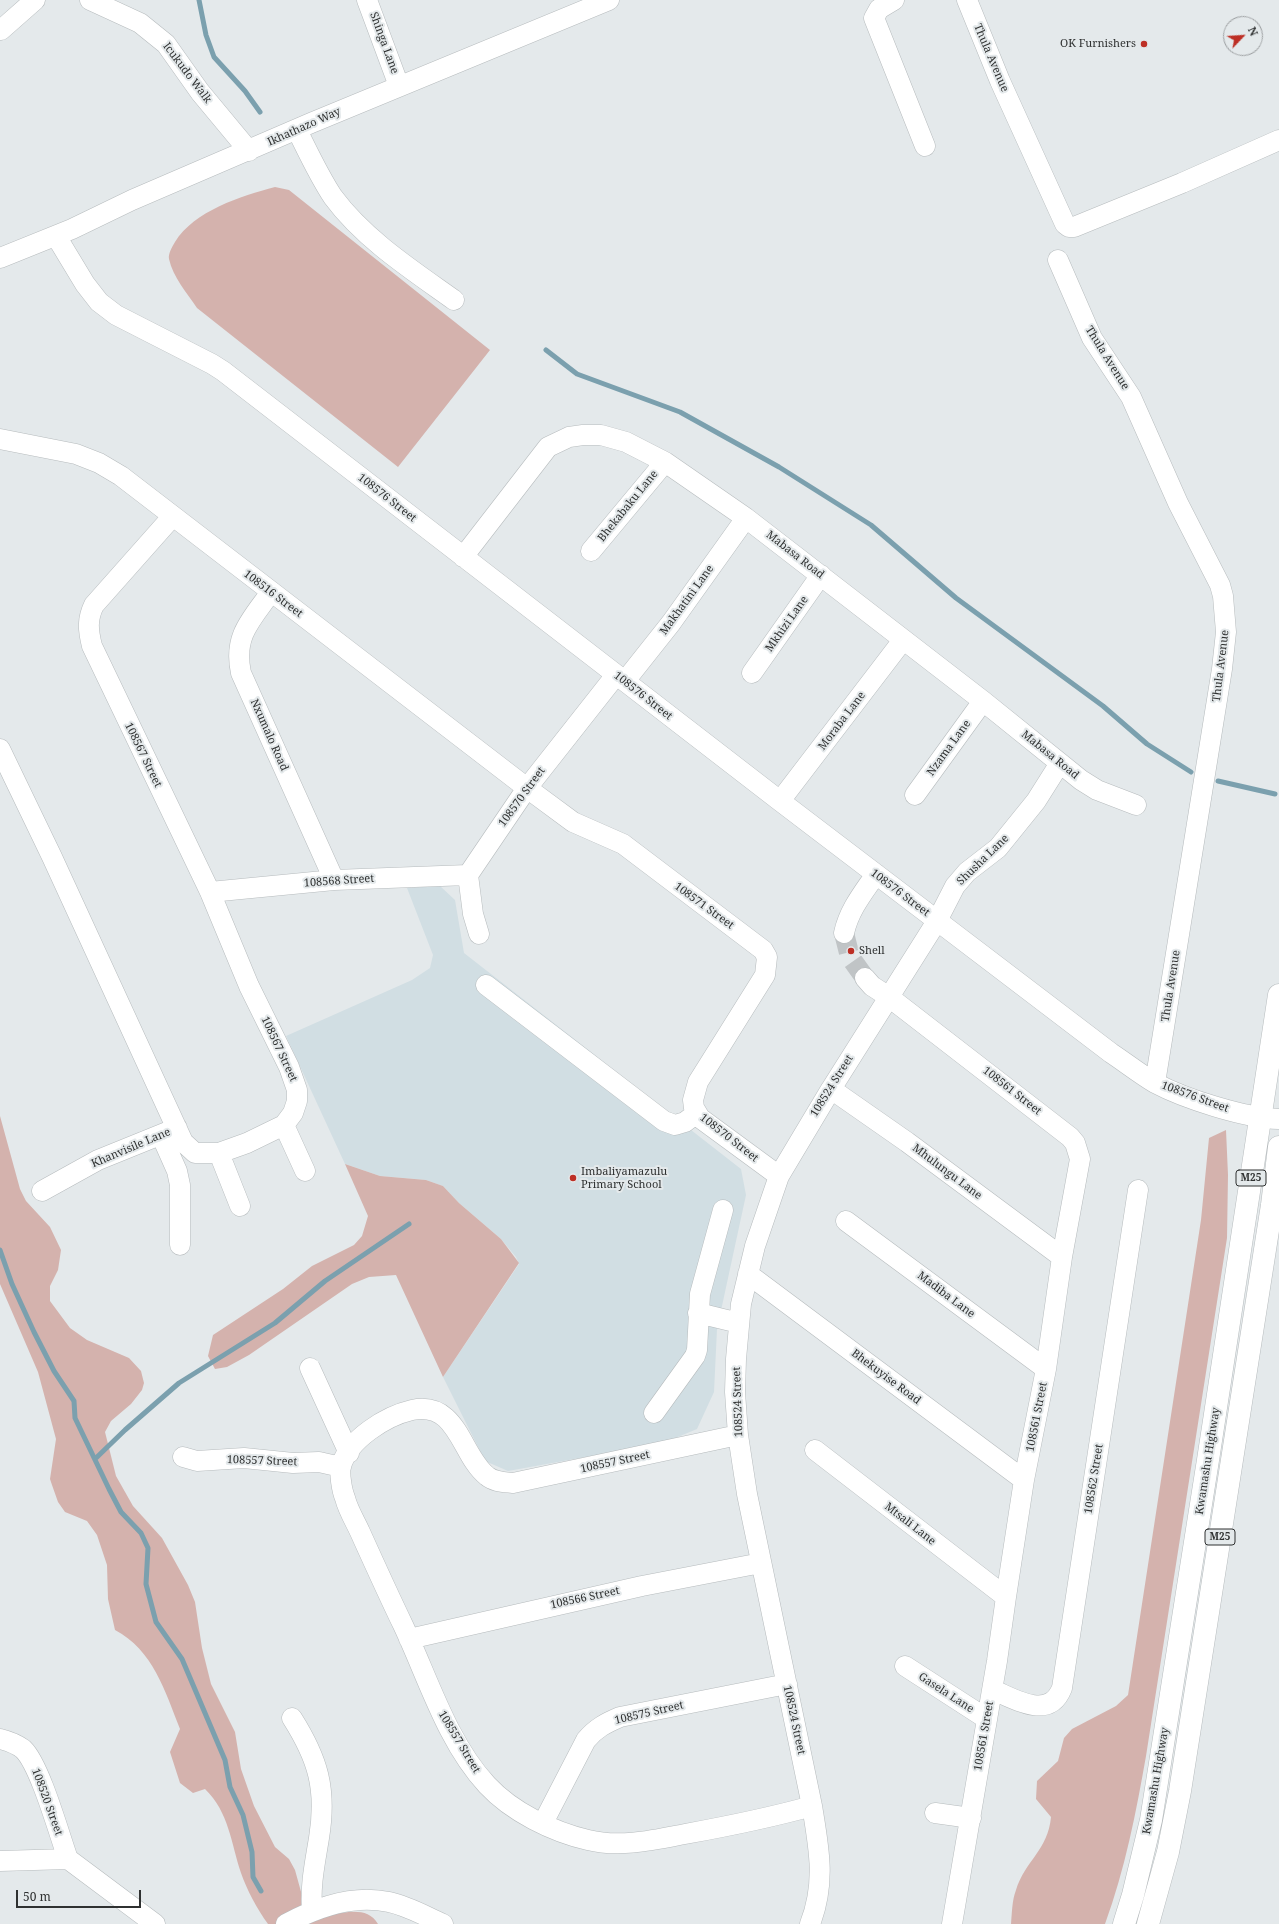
<!DOCTYPE html>
<html>
<head>
<meta charset="utf-8">
<style>
  body { margin:0 }
  #map { position:relative; width:1279px; height:1924px; overflow:hidden; background:#e4e9eb; font-family:"Noto Serif",serif }
  canvas { display:block }
  .north { position:absolute; left:1223px; top:16px; width:40px; height:40px; box-sizing:border-box; background:#e4e9eb; border:1px solid #9c9fa1; border-radius:50%; rotate:65deg; font-size:11px; font-weight:700; line-height:16px; text-align:center; color:#2f3131 }
  .north::after { content:''; display:block; margin:auto; width:14px; height:18px; background:#bd2f25; clip-path:polygon(50% 0,100% 100%,50% 72%,0 100%) }
  .scale { position:absolute; left:16px; top:1890px; width:125px; height:18px; box-sizing:border-box; border:2px solid #2f3131; border-top:0; padding-left:5px; font-size:12px; line-height:14px; white-space:nowrap; color:#2f3131; -webkit-text-stroke:3px #e4e9eb; paint-order:stroke }
</style>
</head>
<body>
<div id="map">
<canvas width="1279" height="1924"></canvas>
<div class="north">N</div>
<div class="scale">50 m</div>
</div>
<script>
const ctx = document.querySelector('canvas').getContext('2d');
ctx.lineJoin = 'round';
function paint(path, color) {
  ctx.fillStyle = color;
  ctx.fill(path, 'evenodd');
}
function strokePath(path, color, width, dash) {
  ctx.strokeStyle = color;
  ctx.lineWidth = width;
  ctx.lineCap = dash ? 'butt' : 'round';
  ctx.setLineDash(dash || []);
  ctx.stroke(path);
}
function label(font, color, halo, rows, align = 'center') {
  ctx.font = font + ' "Noto Serif",serif';
  ctx.lineWidth = 4;
  ctx.setLineDash([]);
  ctx.textBaseline = 'middle';
  ctx.strokeStyle = halo;
  ctx.fillStyle = color;
  for (const [text, x, y, turn = 0] of rows) {
    ctx.save();
    ctx.translate(x, y);
    ctx.rotate((+turn || 0) * Math.PI / 180);
    ctx.textAlign = isNaN(turn) ? turn : align;
    if (halo) ctx.strokeText(text, 0, 0);
    ctx.fillText(text, 0, 0);
    ctx.restore();
  }
}
paint(new Path2D(`
  M 440,886 L 455,900 L 464,953 L 741,1169 L 746,1195 L 717,1329 L 714,1392 L 697,1429 L 656,1446 L 591,1456 L 508,1471 L 485,1461 L 443,1377 L 519,1264 L 516,1257 L 501,1239 L 459,1203 L 443,1186 L 426,1180 L 380,1176 L 345,1164 L 286,1036 L 412,980 L 430,968 L 433,955 L 407,888 Z`), '#d1dee3');
paint(new Path2D(`
  M 275,187 L 289,190 L 490,350 L 398,467 L 197,308 C 187,293 173,277 169,259 C 168,254 172,247 175,242 C 194,211 241,196 275,187 Z
  M 0,1116 L 20,1189 L 26,1201 L 50,1227 L 61,1250 L 58,1270 L 50,1286 L 50,1301 L 70,1328 L 87,1340 L 129,1358 L 141,1371 L 144,1383 L 142,1390 L 131,1404 L 111,1421 L 105,1432 L 116,1476 L 133,1506 L 162,1538 L 188,1585 L 195,1602 L 202,1648 L 211,1684 L 235,1732 L 241,1769 L 254,1806 L 275,1847 L 289,1859 L 295,1870 L 303,1899 L 325,1916 C 343,1913 367,1905 378,1924 L 268,1924 C 257,1909 247,1890 241,1873 C 231,1843 229,1812 205,1789 L 193,1793 L 180,1783 L 170,1752 L 180,1729 C 165,1691 153,1650 115,1630 L 108,1599 L 107,1565 L 97,1535 L 87,1521 L 65,1512 L 58,1502 L 52,1485 L 50,1479 L 56,1439 L 38,1372 L 0,1284 Z
  M 1226,1130 L 1228,1175 L 1227,1238 L 1146,1756 C 1136,1813 1125,1869 1105,1924 L 1011,1924 C 1012,1913 1012,1900 1016,1890 C 1025,1861 1048,1850 1051,1817 L 1036,1799 L 1037,1781 L 1058,1761 L 1064,1738 L 1072,1729 L 1116,1706 L 1128,1695 L 1201,1220 L 1209,1138 Z
  M 345,1164 L 380,1176 L 426,1180 L 443,1186 L 459,1203 L 501,1239 L 519,1263 L 443,1377 L 396,1275 L 369,1277 L 352,1284 L 249,1355 L 227,1367 L 215,1369 L 208,1356 L 213,1335 L 283,1289 L 312,1266 L 354,1245 L 362,1236 L 368,1216 Z`), '#d4b2ad');
strokePath(new Path2D(`
  M 199,0 L 206,35 L 214,57 L 245,91 L 260,112
  M 546,350 L 577,374 L 680,412 L 779,467 L 871,525 L 956,598 L 1103,706 L 1147,744 L 1191,772
  M 1218,781 L 1275,794
  M 0,1250 L 12,1284 L 34,1332 L 54,1371 L 74,1401 L 75,1418 L 109,1489 L 121,1512 L 141,1533 L 148,1548 L 146,1584 L 156,1622 L 182,1659 L 225,1760 L 230,1787 L 243,1815 L 252,1852 L 253,1877 L 261,1891
  M 95,1459 L 125,1430 L 179,1383 L 275,1323 L 325,1281 L 409,1224`), '#7ba0ae', 5);
strokePath(new Path2D(`
  M 844,933 L 850,957 L 865,978`), '#c0c4c6', 20, [20, 10]);
const minor = new Path2D(`
  M 90,0 L 140,23 L 166,44 L 200,92 L 249,151
  M 367,0 L 399,86
  M 894,0 L 879,9 L 874,18 L 925,146
  M 967,0 L 1000,81 L 1065,224 L 1069,227 L 1074,227 L 1182,183 L 1279,140
  M 1,30 L 35,0
  M 297,130 C 308,152 319,176 333,197 C 364,239 412,270 454,300
  M 56,236 L 85,284 L 99,302 L 116,315 L 212,364 L 223,371 L 780,801 L 1111,1053 C 1126,1063 1140,1074 1155,1083 C 1185,1099 1245,1118 1279,1119
  M 0,258 L 72,229 L 132,200 L 311,123 L 609,0
  M 1058,260 L 1092,338 L 1131,397 L 1178,503 L 1220,585 L 1223,596 L 1226,632 L 1222,669 L 1155,1083
  M 0,439 L 76,454 L 99,463 L 121,476 L 527,788 L 573,822 L 623,844 L 763,950 L 767,957 L 765,975 L 698,1082 L 693,1100 L 694,1108 L 700,1118 L 779,1176
  M 591,551 L 665,462
  M 463,557 L 548,447 L 569,437 L 583,435 L 601,435 L 626,442 L 665,462 L 746,518 L 983,701 L 1081,780 L 1097,790 L 1136,805
  M 271,592 C 251,620 233,636 241,673 L 334,880
  M 752,673 L 821,575
  M 625,681 L 671,623 L 746,518
  M 0,749 L 52,857 L 183,1142 L 195,1153 L 219,1153 L 247,1143 L 284,1125 L 293,1113 L 297,1101 L 297,1090 L 289,1067 L 249,986 L 210,892 L 92,646 C 88,630 87,619 94,605 L 172,517
  M 915,795 L 983,701
  M 780,801 L 903,640
  M 210,892 L 334,880 L 468,875
  M 844,933 C 849,910 863,893 876,874
  M 479,934 L 473,914 L 468,875 L 527,788 L 616,675
  M 865,978 L 872,986 L 889,997 L 1070,1137 L 1075,1143 L 1080,1159 L 1062,1257 L 1046,1369 L 1024,1480 L 1006,1597 L 997,1661 L 952,1924
  M 486,985 L 664,1121 L 675,1125 L 685,1122 L 697,1113
  M 831,1089 L 907,1142 L 1062,1257
  M 284,1125 L 305,1171
  M 161,1135 L 177,1171 L 180,1185 L 180,1245
  M 219,1153 L 240,1206
  M 42,1191 L 98,1160 L 177,1128
  M 846,1221 L 1046,1369
  M 748,1274 L 1024,1480
  M 698,1313 L 739,1323
  M 310,1368 L 349,1453
  M 654,1413 L 695,1356 L 697,1350 L 700,1294 L 723,1210
  M 738,1435 L 513,1483 C 504,1482 494,1482 487,1476 C 461,1456 458,1400 412,1410 C 386,1416 349,1439 341,1466 C 339,1473 342,1491 345,1498 C 348,1510 355,1521 360,1532 C 374,1563 388,1594 403,1625 C 428,1678 447,1742 487,1785 C 512,1812 553,1832 588,1840 C 620,1848 654,1840 685,1834 C 729,1826 769,1818 812,1806
  M 815,1450 L 1006,1597
  M 183,1457 L 197,1461 L 244,1458 L 293,1463 L 319,1462 L 341,1467
  M 409,1639 L 642,1586 L 761,1563
  M 905,1666 L 987,1719
  M 993,1690 C 1015,1699 1049,1721 1062,1688 L 1138,1190
  M 292,1718 C 318,1759 327,1789 319,1838 C 315,1863 310,1885 312,1911
  M 0,1739 C 8,1741 16,1744 23,1749 C 40,1765 59,1834 68,1859
  M 935,1813 L 971,1818
  M 543,1823 L 586,1740 C 596,1728 606,1723 620,1717 L 787,1684
  M 0,1861 L 68,1859 L 155,1924
  M 286,1924 C 317,1907 353,1894 389,1902 C 408,1906 425,1916 443,1924
  M 810,1924 C 826,1883 819,1848 812,1806 L 747,1494 L 738,1435 L 735,1392 L 736,1359 L 741,1304 L 755,1246 L 779,1176 L 831,1089 L 937,921 L 955,886 L 967,872 L 998,848 L 1036,801 L 1060,763`);
const major = new Path2D(`
  M 1124,1924 L 1133,1895 L 1151,1820 L 1208,1460 L 1279,995
  M 1148,1924 L 1168,1852 L 1180,1791 L 1272,1205 L 1279,1147`);
strokePath(minor, '#b6bbbd', 21);
strokePath(major, '#b6bbbd', 23);
strokePath(minor, '#fff', 20);
strokePath(major, '#fff', 22);
for (const [x, y, r, color] of [
  [1144,44,4,"#bd2f25"],
  [851,951,4,"#bd2f25"],
  [573,1178,4,"#bd2f25"]
]) {
  const dot = new Path2D();
  dot.arc(x, y, r, 0, 2 * Math.PI);
  ctx.fillStyle = color;
  ctx.fill(dot);
  strokePath(dot, '#e4e9eb', 1.5);
}
for (const [x, y, w] of [
  [1251,1178,30],
  [1220,1537,30]
]) {
  const box = new Path2D();
  box.roundRect(x - w / 2, y - 8, w, 16, 3);
  ctx.fillStyle = '#e4e9eb';
  ctx.fill(box);
  strokePath(box, '#2f3131', 1);
}
label('bold 10px', '#2f3131', null, [
  ["M25",1251,1178],
  ["M25",1220,1537]
]);
label('11px', '#2f3131', '#e4e9eb', [
  ["Shinga Lane",384,43,70],
  ["Thula Avenue",991,58,67],
  ["Icukudo Walk",187,73,53],
  ["Ikhathazo Way",304,127,-24],
  ["Thula Avenue",1107,358,58],
  ["108576 Street",387,498,38],
  ["Bhekabaku Lane",628,506,-51],
  ["Mabasa Road",795,555,38],
  ["108516 Street",273,594,37],
  ["Makhatini Lane",687,600,-54],
  ["Mkhizi Lane",787,624,-55],
  ["Thula Avenue",1221,666,-83],
  ["108576 Street",643,696,38],
  ["Moraba Lane",842,721,-53],
  ["Nxumalo Road",269,735,66],
  ["Nzama Lane",949,748,-54],
  ["108567 Street",143,755,64],
  ["Mabasa Road",1050,755,39],
  ["108570 Street",522,797,-54],
  ["Shusha Lane",983,860,-44],
  ["108568 Street",339,881,-4],
  ["108576 Street",900,893,37],
  ["108571 Street",704,906,36],
  ["Thula Avenue",1171,986,-81],
  ["108567 Street",279,1049,65],
  ["108524 Street",832,1086,-58],
  ["108561 Street",1012,1091,38],
  ["108576 Street",1195,1097,20],
  ["108570 Street",729,1138,38],
  ["Khanvisile Lane",131,1148,-23],
  ["Mhulungu Lane",947,1172,37],
  ["Madiba Lane",946,1295,37],
  ["Bhekuyise Road",886,1377,37],
  ["108524 Street",738,1402,-92],
  ["108561 Street",1037,1417,-79],
  ["108557 Street",262,1461,2],
  ["Kwamashu Highway",1208,1461,-81],
  ["108557 Street",615,1462,-12],
  ["108562 Street",1094,1479,-81],
  ["Mtsali Lane",910,1524,38],
  ["108566 Street",585,1598,-12],
  ["Gasela Lane",946,1693,33],
  ["108575 Street",649,1713,-13],
  ["108524 Street",794,1720,78],
  ["108561 Street",984,1736,-80],
  ["108557 Street",459,1742,59],
  ["Kwamashu Highway",1156,1781,-80],
  ["108520 Street",47,1802,70]
]);
label('11px', '#2f3131', '#e4e9eb', [
  ["OK Furnishers",1136,44,"right"],
  ["Shell",859,951],
  ["Imbaliyamazulu",581,1172],
  ["Primary School",581,1185]
], 'left');
</script>
</body>
</html>
